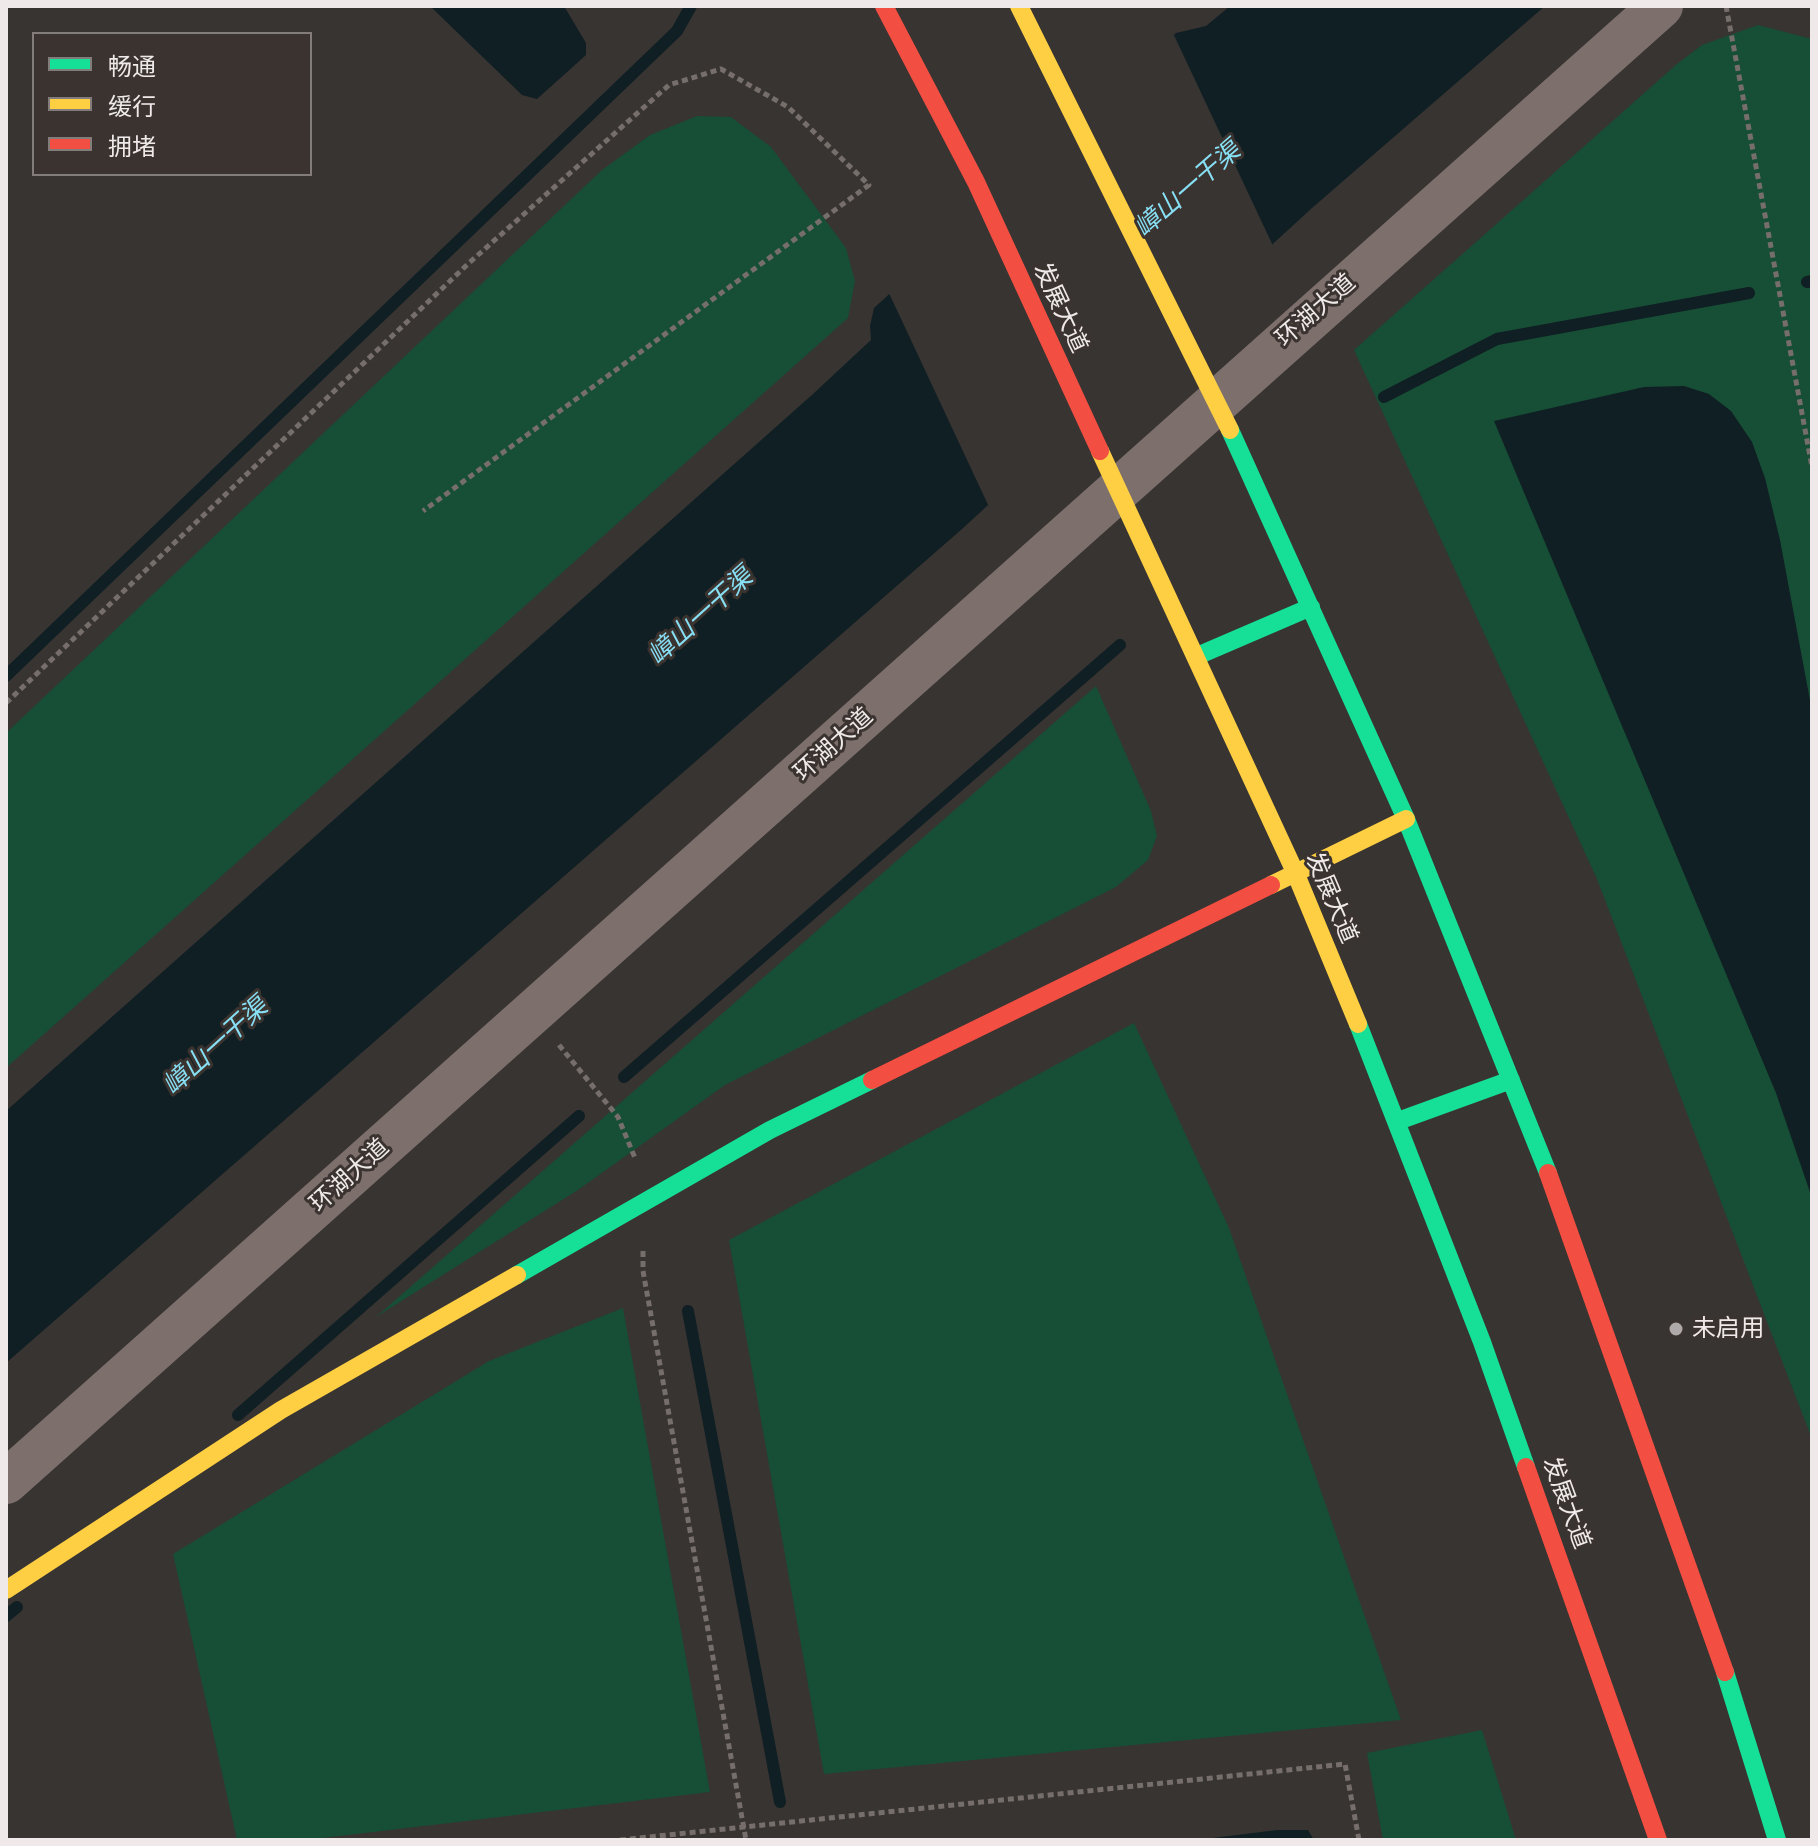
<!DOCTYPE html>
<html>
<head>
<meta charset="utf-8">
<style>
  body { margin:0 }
  #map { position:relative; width:1818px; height:1846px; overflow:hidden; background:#383432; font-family:"Fira Sans","Noto Sans SC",sans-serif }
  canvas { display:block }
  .frame { position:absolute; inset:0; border:8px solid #efeae9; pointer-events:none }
  .legend { position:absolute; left:32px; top:32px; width:280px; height:144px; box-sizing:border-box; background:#3a3330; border:2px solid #827c7a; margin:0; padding:10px 14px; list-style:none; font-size:24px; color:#efeae9 }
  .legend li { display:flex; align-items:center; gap:16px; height:40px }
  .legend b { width:40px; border:2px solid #827c7a }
</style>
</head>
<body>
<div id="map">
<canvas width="1818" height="1846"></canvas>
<div class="frame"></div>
<ul class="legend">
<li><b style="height:10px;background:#16e098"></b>畅通</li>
<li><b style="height:10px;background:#ffcf43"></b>缓行</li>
<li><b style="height:10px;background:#f24e42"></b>拥堵</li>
</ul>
</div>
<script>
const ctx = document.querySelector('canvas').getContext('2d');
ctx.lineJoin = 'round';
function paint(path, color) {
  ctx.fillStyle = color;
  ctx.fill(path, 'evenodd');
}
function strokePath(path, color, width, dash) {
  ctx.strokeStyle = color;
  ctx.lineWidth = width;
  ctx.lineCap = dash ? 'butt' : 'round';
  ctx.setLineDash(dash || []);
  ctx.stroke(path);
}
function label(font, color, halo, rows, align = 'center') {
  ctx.font = font + ' "Fira Sans","Noto Sans SC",sans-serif';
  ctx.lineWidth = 6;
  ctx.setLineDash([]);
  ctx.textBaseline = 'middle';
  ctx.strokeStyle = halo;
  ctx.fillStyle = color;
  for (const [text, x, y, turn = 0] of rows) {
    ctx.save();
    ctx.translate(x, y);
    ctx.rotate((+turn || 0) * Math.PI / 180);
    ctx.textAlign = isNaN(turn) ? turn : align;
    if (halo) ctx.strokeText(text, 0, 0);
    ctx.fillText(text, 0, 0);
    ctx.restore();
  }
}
paint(new Path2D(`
  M 1758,25 L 1812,39 L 1812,1439 L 1597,879 L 1354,350 L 1677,64 L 1702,45 Z
  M 697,116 L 731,117 L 771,147 L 846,248 L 855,281 L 848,318 L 6,1068 L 6,733 L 602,170 L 650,135 Z
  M 1096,686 L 1151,811 L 1157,836 L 1148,860 L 1116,887 L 725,1085 L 578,1190 L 376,1317 Z
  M 1134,1023 L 1229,1228 L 1401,1720 L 824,1774 L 729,1240 Z
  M 623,1308 L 710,1792 L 306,1840 L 237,1840 L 173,1554 L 489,1361 Z
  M 1482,1730 L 1516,1840 L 1383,1840 L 1367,1753 Z`), '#174e36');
paint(new Path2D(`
  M 430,6 L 564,6 L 586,43 L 586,55 L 537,99 L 522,95 Z
  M 1230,6 L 1545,6 L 1312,208 L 962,529 L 6,1363 L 6,1111 L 813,394 L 871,340 L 870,326 L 874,308 L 1176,33 L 1206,26 Z
  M 1684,386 L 1709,394 L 1731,411 L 1752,442 L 1765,478 L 1780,540 L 1812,711 L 1812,1198 L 1776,1093 L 1494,421 L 1644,387 Z
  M 1277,1830 L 1308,1830 L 1314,1840 L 1197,1840 Z`), '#101f23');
paint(new Path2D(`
  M 1172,31 L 1274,248 L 990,509 L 888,291 Z`), '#383432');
strokePath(new Path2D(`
  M 1807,282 L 1812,281
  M 1384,397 L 1497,339 L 1749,293
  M 6,676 L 677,31 L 691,6
  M 624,1077 L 1120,645
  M 688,1311 L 780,1802
  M 238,1415 L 579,1116
  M 6,1616 L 17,1607`), '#101f23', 12);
strokePath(new Path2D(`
  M 1726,6 L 1812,467
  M 6,703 L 469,263 L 669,85 L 721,69 L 788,107 L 869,185 L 423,511
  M 559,1045 L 618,1117 L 635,1158
  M 643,1251 L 643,1271 L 746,1840
  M 620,1840 L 1345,1764 L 1359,1840`), '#766e6a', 5, [6, 4]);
strokePath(new Path2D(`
  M 6,1482 L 1661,6`), '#7d706c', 44);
strokePath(new Path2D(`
  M 1230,430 L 1406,819 L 1548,1173
  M 1197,656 L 1311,607
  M 1358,1024 L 1482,1342 L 1526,1467
  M 1398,1121 L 1511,1080
  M 517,1275 L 770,1130 L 872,1080
  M 1725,1672 L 1777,1840`), '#16e098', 18);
strokePath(new Path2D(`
  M 1019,6 L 1230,430
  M 1100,451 L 1295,872 L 1358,1024
  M 1271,885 L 1406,819
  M 6,1590 L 281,1410 L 517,1275`), '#ffcf43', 18);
strokePath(new Path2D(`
  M 884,6 L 976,182 L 1100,451
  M 872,1080 L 1271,885
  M 1548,1173 L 1725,1672
  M 1526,1467 L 1658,1840`), '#f24e42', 18);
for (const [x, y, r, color] of [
  [1676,1329,8,"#afaaa9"]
]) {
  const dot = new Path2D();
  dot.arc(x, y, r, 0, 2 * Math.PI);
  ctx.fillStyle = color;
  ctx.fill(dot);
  strokePath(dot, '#3a3330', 3);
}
label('24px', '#efeae9', '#3a3330', [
  ["发展大道",1060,308,65],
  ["环湖大道",1316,311,-41],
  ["环湖大道",834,745,-42],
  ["发展大道",1331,898,67],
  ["环湖大道",350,1176,-42],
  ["发展大道",1566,1503,70]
]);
label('24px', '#efeae9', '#3a3330', [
  ["未启用",1692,1329]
], 'left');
label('italic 26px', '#87dff4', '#3a3330', [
  ["嶂山一干渠",1188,190,-41],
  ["嶂山一干渠",701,617,-42],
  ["嶂山一干渠",216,1047,-42]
]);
</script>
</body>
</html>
